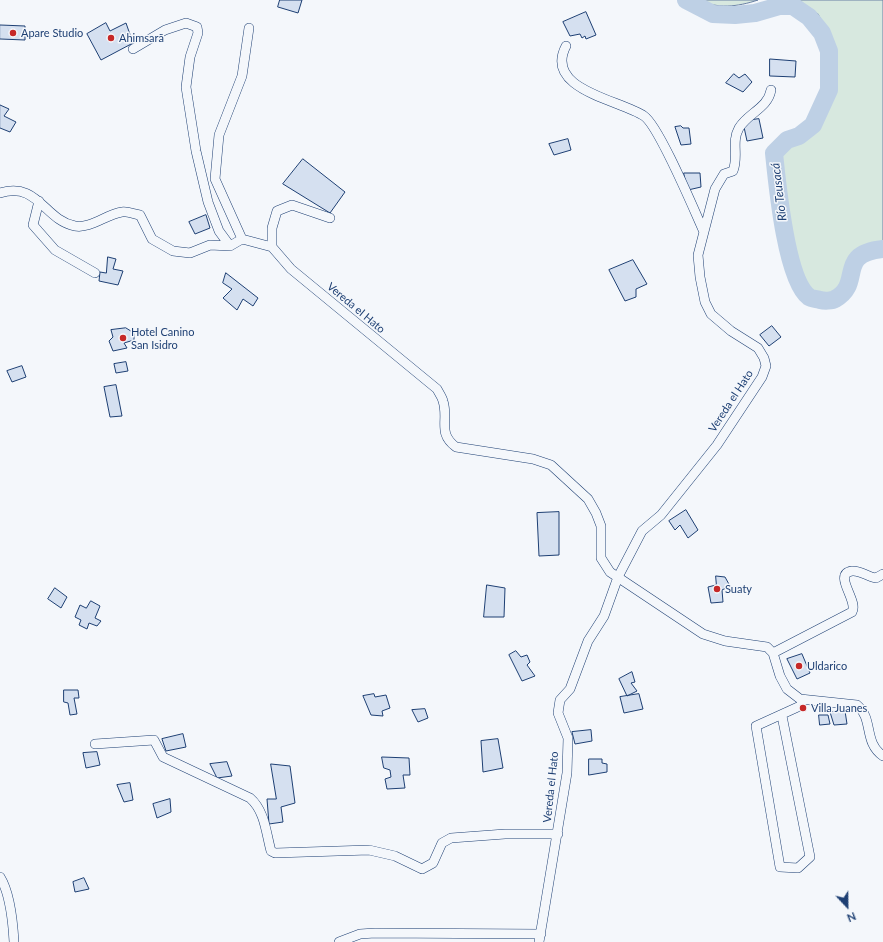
<!DOCTYPE html>
<html>
<head>
<meta charset="utf-8">
<style>
  body { margin:0 }
  #map { position:relative; width:883px; height:942px; overflow:hidden; background:#f4f7fb; font-family:Lato,sans-serif }
  canvas { display:block }
  .north { position:absolute; left:827px; top:886px; width:40px; height:40px; -webkit-text-stroke:3px #f4f7fb; paint-order:stroke; rotate:158deg; font-size:11px; font-weight:700; line-height:16px; text-align:center; color:#1d3f73 }
  .north::after { content:''; display:block; margin:auto; width:14px; height:18px; background:#1d3f73; clip-path:polygon(50% 0,100% 100%,50% 72%,0 100%) }
</style>
</head>
<body>
<div id="map">
<canvas width="883" height="942"></canvas>
<div class="north">N</div>
</div>
<script>
const ctx = document.querySelector('canvas').getContext('2d');
ctx.lineJoin = 'round';
function paint(path, color) {
  ctx.fillStyle = color;
  ctx.fill(path, 'evenodd');
}
function strokePath(path, color, width, dash) {
  ctx.strokeStyle = color;
  ctx.lineWidth = width;
  ctx.lineCap = dash ? 'butt' : 'round';
  ctx.setLineDash(dash || []);
  ctx.stroke(path);
}
function label(font, color, halo, rows, align = 'center') {
  ctx.font = font + ' Lato,sans-serif';
  ctx.lineWidth = 3;
  ctx.setLineDash([]);
  ctx.textBaseline = 'middle';
  ctx.strokeStyle = halo;
  ctx.fillStyle = color;
  for (const [text, x, y, turn = 0] of rows) {
    ctx.save();
    ctx.translate(x, y);
    ctx.rotate((+turn || 0) * Math.PI / 180);
    ctx.textAlign = isNaN(turn) ? turn : align;
    if (halo) ctx.strokeText(text, 0, 0);
    ctx.fillText(text, 0, 0);
    ctx.restore();
  }
}
const green = new Path2D(`
  M 697,0 L 758,0 C 737,7 718,9 697,0 Z
  M 777,0 L 883,0 L 883,252 L 848,268 C 841,290 840,301 816,306 L 795,274 L 786,254 L 779,217 L 777,184 L 778,157 L 789,140 L 805,126 L 829,78 L 826,29 L 818,14 Z`);
paint(green, '#d7e8df');
strokePath(green, '#687fa3', 1);
strokePath(new Path2D(`
  M 686,0 L 713,14 L 735,15 L 755,13 L 779,6 L 793,6 L 809,17 L 822,33 L 829,51 L 829,90 L 813,125 L 799,136 L 787,140 L 774,153 C 777,182 786,280 809,297 C 812,299 817,299 820,300 C 824,301 832,301 835,299 C 864,283 835,254 883,249`), '#bed0e5', 18);
const building = new Path2D(`
  M 280,0 L 302,0 L 298,13 L 278,7 Z
  M 586,12 L 596,35 L 586,39 L 585,36 L 582,38 L 580,34 L 570,36 L 563,22 Z
  M 106,23 L 110,31 L 126,23 L 133,43 L 101,60 L 87,34 Z
  M 0,25 L 25,26 L 25,40 L 0,39 Z
  M 770,59 L 796,61 L 795,77 L 770,76 Z
  M 734,74 L 739,78 L 745,74 L 752,82 L 743,92 L 726,83 Z
  M 0,105 L 9,109 L 4,116 L 16,122 L 10,132 L 0,128 Z
  M 759,119 L 763,138 L 747,141 L 744,127 L 751,120 Z
  M 681,126 L 683,128 L 689,128 L 691,144 L 681,145 L 675,127 Z
  M 568,139 L 571,150 L 554,155 L 549,144 Z
  M 303,159 L 345,192 L 330,213 L 283,184 Z
  M 684,173 L 700,173 L 701,187 L 688,190 Z
  M 206,215 L 210,228 L 195,234 L 189,222 Z
  M 108,257 L 116,259 L 113,269 L 123,271 L 118,285 L 99,281 L 100,272 L 106,273 Z
  M 633,260 L 647,284 L 636,289 L 636,297 L 625,301 L 609,270 Z
  M 226,273 L 258,298 L 253,306 L 243,299 L 237,310 L 223,298 L 232,289 L 223,283 Z
  M 772,326 L 781,337 L 769,346 L 760,335 Z
  M 126,328 L 134,333 L 134,340 L 124,343 L 127,348 L 113,351 L 109,341 L 113,337 L 111,330 Z
  M 126,362 L 128,371 L 116,373 L 114,364 Z
  M 22,366 L 26,377 L 12,382 L 7,371 Z
  M 116,385 L 122,416 L 110,417 L 104,387 Z
  M 686,510 L 698,530 L 688,538 L 680,525 L 675,530 L 669,521 Z
  M 559,512 L 559,555 L 539,556 L 537,513 Z
  M 716,576 L 725,577 L 730,586 L 722,590 L 723,602 L 711,603 L 708,587 L 716,585 Z
  M 487,585 L 505,588 L 504,617 L 484,617 Z
  M 55,588 L 67,597 L 61,608 L 48,599 Z
  M 91,601 L 100,606 L 95,618 L 101,621 L 97,626 L 89,623 L 87,629 L 79,625 L 81,620 L 75,617 L 80,605 L 86,608 Z
  M 516,651 L 521,657 L 527,655 L 530,662 L 527,665 L 535,676 L 522,681 L 509,655 Z
  M 802,654 L 810,673 L 797,679 L 787,659 Z
  M 632,672 L 635,682 L 631,683 L 637,691 L 627,696 L 619,679 Z
  M 64,690 L 78,690 L 79,698 L 74,698 L 77,714 L 70,715 L 68,703 L 64,702 Z
  M 374,694 L 375,697 L 386,695 L 390,708 L 382,711 L 383,716 L 371,715 L 363,696 Z
  M 639,694 L 643,709 L 624,713 L 620,697 Z
  M 425,709 L 428,718 L 418,722 L 412,710 Z
  M 845,711 L 847,724 L 834,725 L 830,712 Z
  M 819,715 L 828,715 L 830,724 L 820,725 Z
  M 591,730 L 592,741 L 575,744 L 572,732 Z
  M 183,734 L 186,747 L 166,751 L 162,739 Z
  M 498,739 L 503,768 L 483,772 L 481,741 Z
  M 97,752 L 100,765 L 86,768 L 83,753 Z
  M 382,757 L 409,758 L 410,775 L 403,775 L 405,788 L 387,789 L 385,779 L 391,777 L 390,770 L 384,768 Z
  M 589,759 L 602,759 L 602,763 L 607,764 L 607,772 L 589,775 Z
  M 227,762 L 232,776 L 217,778 L 210,764 Z
  M 271,764 L 290,766 L 295,803 L 281,807 L 283,822 L 269,824 L 267,799 L 276,799 Z
  M 130,783 L 133,800 L 124,802 L 117,785 Z
  M 170,799 L 171,812 L 157,818 L 153,804 Z
  M 84,878 L 89,889 L 75,892 L 73,882 Z`);
paint(building, '#d5e0f0');
strokePath(building, '#1d3f73', 1);
const minor = new Path2D(`
  M 566,46 C 543,90 621,100 644,116 C 659,126 694,210 704,232
  M 133,49 L 165,30 L 186,23 L 197,27 L 198,33 L 190,57 L 186,87 L 196,151 L 208,202 L 219,231 L 230,246
  M 0,193 C 38,181 44,220 75,226 C 90,229 107,214 122,212 C 127,211 134,214 140,215 L 152,239 L 173,251 L 190,253 L 210,245 L 230,246 L 242,239 L 272,247 L 291,269 L 437,389 C 439,393 442,397 443,401 C 449,420 437,433 456,447 L 533,459 L 551,465 L 588,499 L 596,513 L 601,526 L 601,558 L 610,572 L 703,634 L 725,641 L 767,647 L 773,653 L 780,676 L 787,689 L 800,699 L 857,705 C 874,719 863,742 883,756
  M 39,201 L 33,225 L 55,250 L 95,273
  M 242,239 L 215,179 L 219,135 L 242,76 L 249,28
  M 272,247 L 272,228 L 277,211 L 292,205 L 330,218
  M 773,653 L 852,612 C 859,601 832,574 852,571 C 860,570 868,577 876,578 L 883,574
  M 782,716 L 810,857 L 798,868 L 780,867 L 756,726 L 800,706
  M 95,744 L 154,740 L 163,757 L 250,798 C 265,811 266,833 271,851 L 275,853 L 369,850 L 395,856 L 422,869 L 433,863 L 442,843 L 451,838 L 505,834 L 558,834
  M 0,877 C 10,893 13,924 14,942
  M 339,942 L 360,934 L 375,933 L 541,934
  M 539,942 L 567,773 L 568,738 L 558,713 L 560,700 L 570,689 L 588,641 L 604,616 L 618,577 L 642,531 L 661,515 L 717,445 L 762,377 L 766,366 L 764,358 L 758,348 L 731,331 L 711,314 L 705,302 L 700,277 L 698,255 L 715,189 L 724,174 L 733,171 C 739,156 731,142 739,128 C 748,113 768,108 771,90`);
strokePath(minor, '#1d3f73', 10);
strokePath(minor, '#f4f7fb', 9);
for (const [x, y, r, color] of [
  [13,33,4,"#c62828"],
  [111,38,4,"#c62828"],
  [123,338,4,"#c62828"],
  [717,589,4,"#c62828"],
  [799,666,4,"#c62828"],
  [803,708,4,"#c62828"]
]) {
  const dot = new Path2D();
  dot.arc(x, y, r, 0, 2 * Math.PI);
  ctx.fillStyle = color;
  ctx.fill(dot);
  strokePath(dot, '#f4f7fb', 1.5);
}
label('11px', '#1d3f73', '#f4f7fb', [
  ["Apare Studio",21,33],
  ["Ahimsarã",119,38],
  ["Hotel Canino",131,332],
  ["San Isidro",131,345],
  ["Suaty",725,589],
  ["Uldarico",807,666],
  ["Villa Juanes",811,708]
], 'left');
label('11px', '#1d3f73', '#f4f7fb', [
  ["Vereda el Hato",356,308,40],
  ["Vereda el Hato",731,401,-57],
  ["Vereda el Hato",551,787,-84]
]);
label('italic 12px', '#1d3f73', '#f4f7fb', [
  ["Río Teusacá",779,192,-97]
]);
</script>
</body>
</html>
